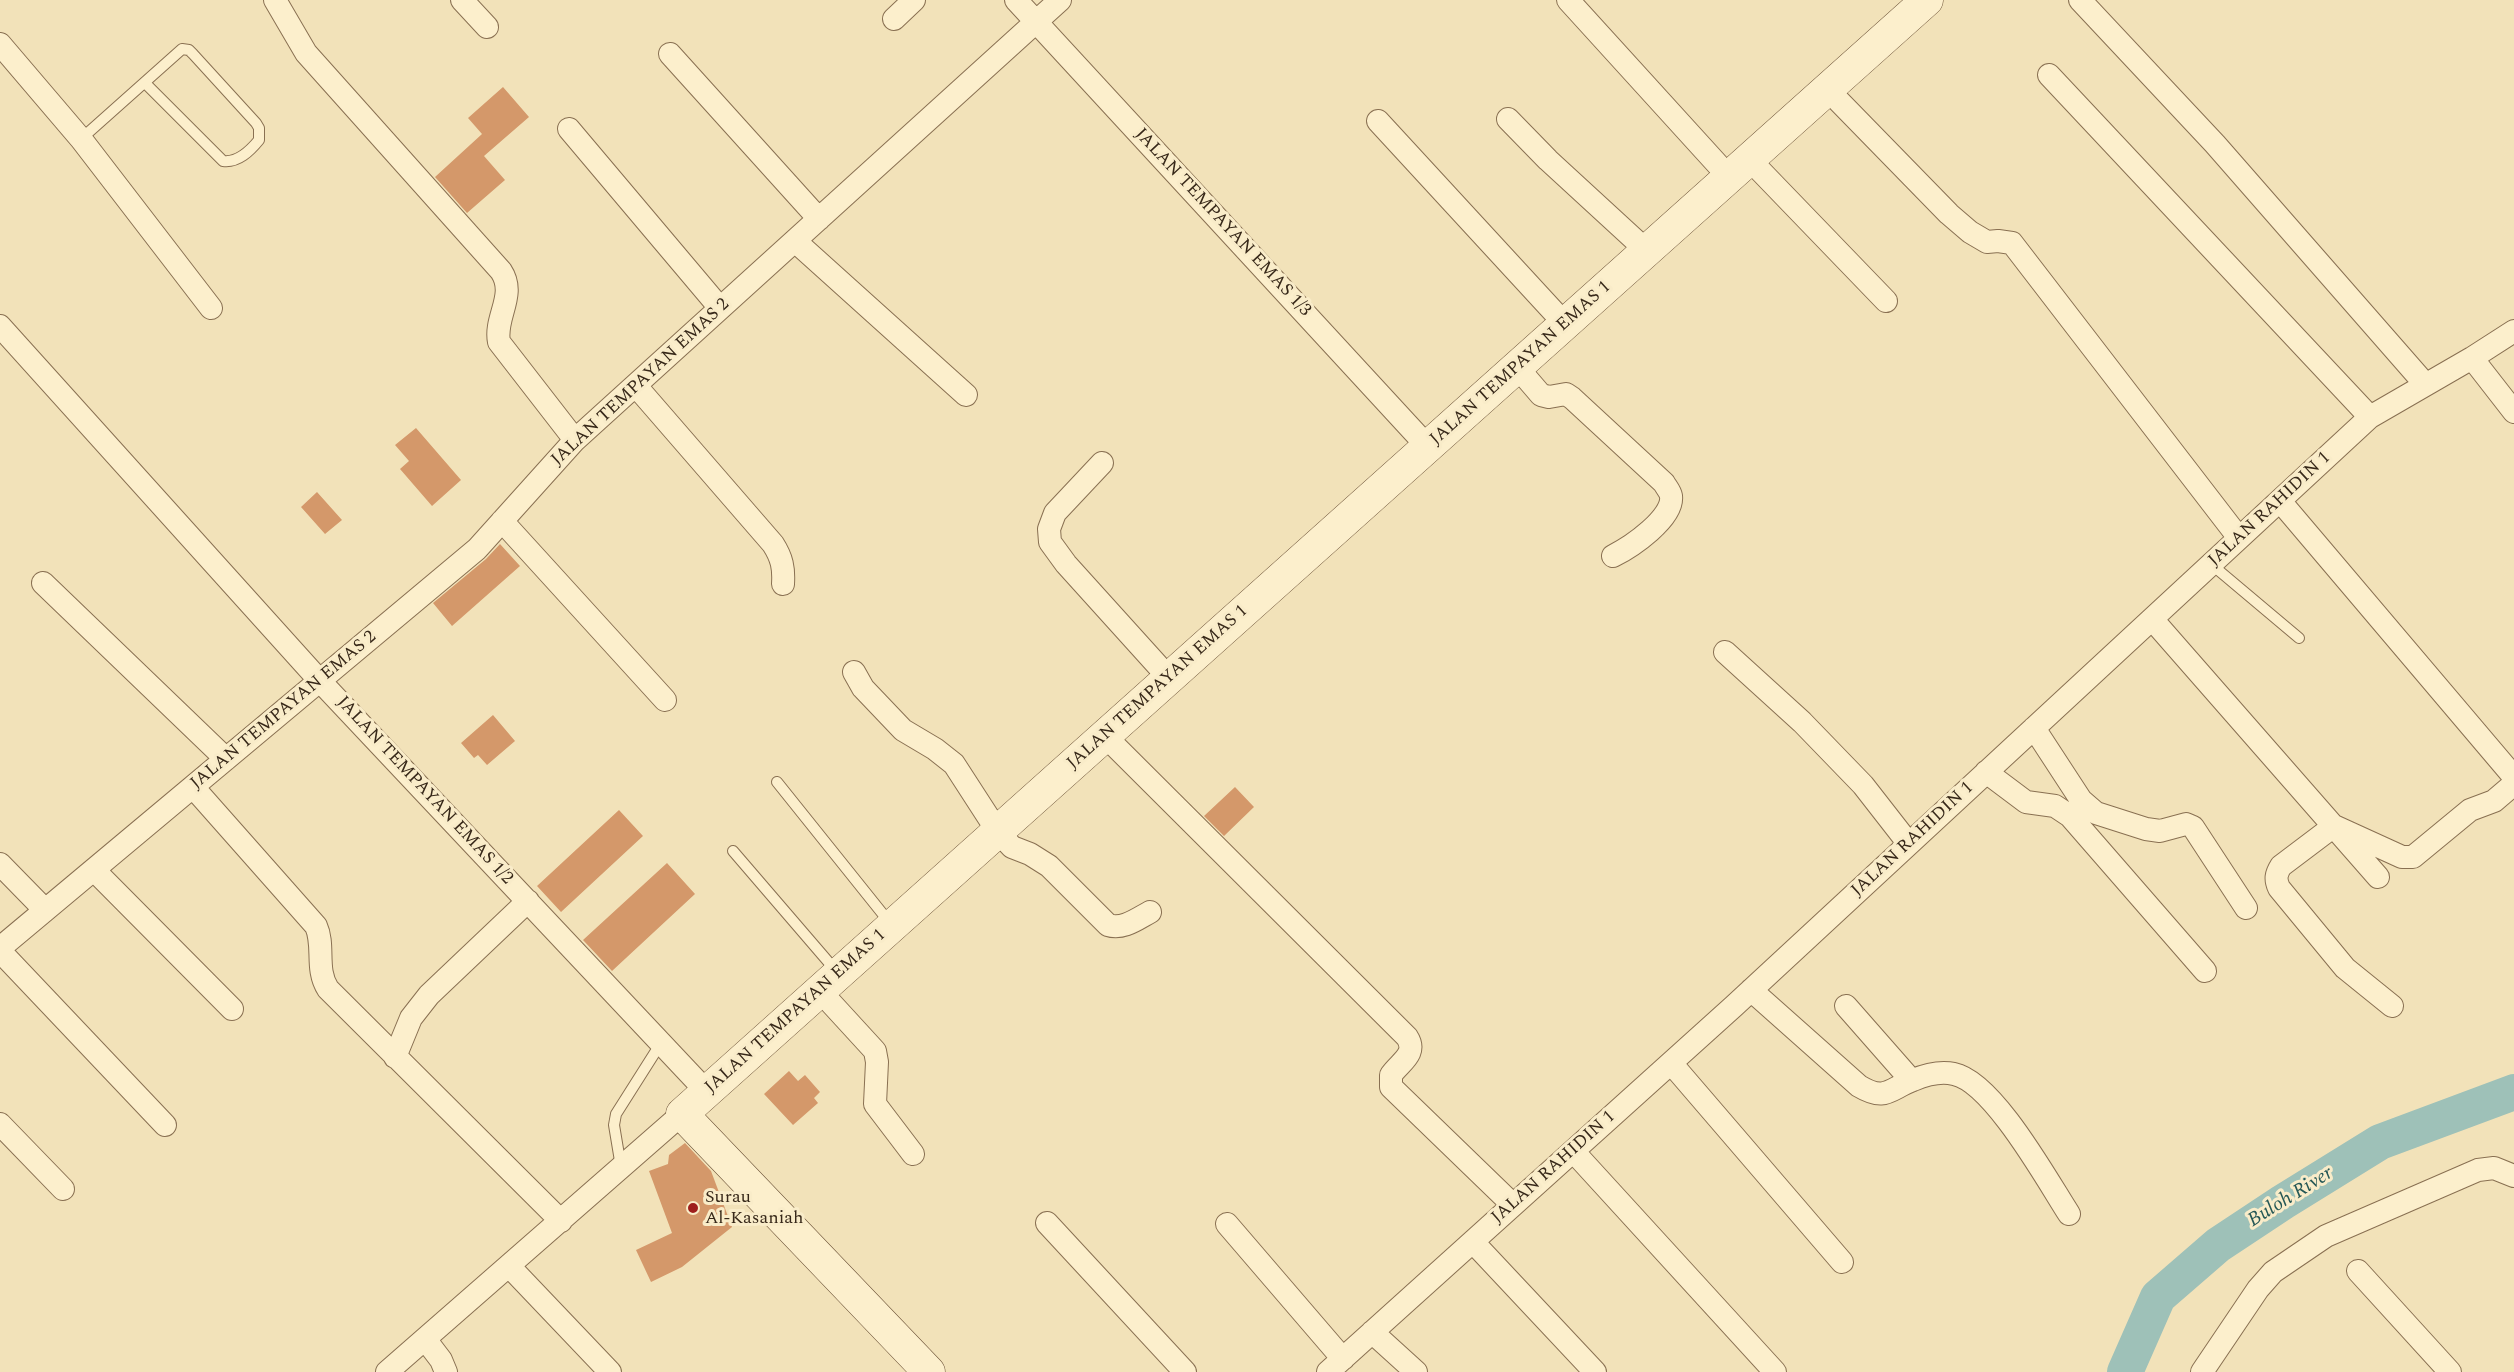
<!DOCTYPE html>
<html>
<head>
<meta charset="utf-8">
<style>
  body { margin:0 }
  canvas { display:block; background:#f2e2b9 }
</style>
</head>
<body>
<canvas width="2514" height="1372"></canvas>
<script>
const ctx = document.querySelector('canvas').getContext('2d');
ctx.lineJoin = 'round';
function strokePath(path, color, width, dash) {
  ctx.strokeStyle = color;
  ctx.lineWidth = width;
  ctx.lineCap = dash ? 'butt' : 'round';
  ctx.setLineDash(dash || []);
  ctx.stroke(path);
}
function paint(path, color) {
  ctx.fillStyle = color;
  ctx.fill(path, 'evenodd');
}
function label(font, color, halo, rows, align = 'center') {
  ctx.font = font + ' Spectral,serif';
  ctx.lineWidth = 6;
  ctx.setLineDash([]);
  ctx.textBaseline = 'middle';
  ctx.strokeStyle = halo;
  ctx.fillStyle = color;
  for (const [text, x, y, turn = 0] of rows) {
    ctx.save();
    ctx.translate(x, y);
    ctx.rotate((+turn || 0) * Math.PI / 180);
    ctx.textAlign = isNaN(turn) ? turn : align;
    if (halo) ctx.strokeText(text, 0, 0);
    ctx.fillText(text, 0, 0);
    ctx.restore();
  }
}
strokePath(new Path2D(`
  M 2125,1372 L 2158,1297 L 2218,1245 L 2283,1202 L 2380,1142 L 2514,1092`), '#9ec1b8', 36);
paint(new Path2D(`
  M 503,87 L 529,117 L 484,156 L 505,180 L 467,213 L 435,177 L 482,134 L 468,118 Z
  M 416,428 L 461,480 L 432,506 L 400,469 L 409,461 L 395,445 Z
  M 317,492 L 342,520 L 325,534 L 301,507 Z
  M 500,544 L 520,566 L 452,626 L 433,603 L 486,559 Z
  M 493,715 L 515,741 L 487,765 L 478,755 L 474,758 L 461,743 Z
  M 1235,787 L 1254,807 L 1224,836 L 1204,816 Z
  M 619,810 L 643,836 L 561,912 L 537,886 Z
  M 667,863 L 695,894 L 612,971 L 583,940 Z
  M 789,1071 L 798,1081 L 805,1075 L 820,1092 L 814,1098 L 818,1103 L 793,1125 L 764,1094 Z
  M 685,1143 L 711,1171 L 732,1227 L 682,1267 L 651,1282 L 636,1250 L 672,1233 L 649,1171 L 668,1164 L 669,1155 Z`), '#d4986a');
const lane = new Path2D(`
  M 81,139 L 182,49 L 189,50 L 193,54 L 256,123 L 259,128 L 259,140 C 250,151 238,163 223,161 L 145,83
  M 2211,564 L 2299,638
  M 777,782 L 890,923
  M 733,851 L 837,972
  M 621,1167 L 614,1125 L 616,1114 L 661,1043`);
const street = new Path2D(`
  M 275,0 L 306,53 L 501,271 C 517,295 494,317 499,342 L 575,440
  M 462,0 L 487,27
  M 1016,0 L 1428,447
  M 1568,0 L 1729,177
  M 2080,0 L 2215,144 L 2425,384
  M 894,19 L 914,0
  M 0,44 L 81,139 L 211,308
  M 670,54 L 819,219
  M 2049,75 L 2370,417
  M 1827,89 L 1949,214 L 1970,232 L 1987,242 L 1998,241 L 2012,243 L 2239,538
  M 1508,119 L 1548,160 L 1647,251
  M 1378,121 L 1565,324
  M 569,129 L 720,308
  M 1749,159 L 1886,301
  M 795,241 L 966,395
  M 0,326 L 320,681 L 707,1092
  M 2472,358 L 2514,412
  M 1517,367 L 1541,395 L 1549,397 L 1566,394 L 1572,398 L 1664,483 C 1666,487 1670,491 1671,496 C 1674,518 1631,547 1613,556
  M 636,386 L 773,544 C 782,558 784,568 783,584
  M 1102,463 L 1055,513 L 1049,529 L 1050,542 L 1066,564 L 1169,678
  M 2280,501 L 2514,777
  M 502,521 L 665,700
  M 43,583 L 226,759
  M 2152,619 L 2378,877
  M 1725,652 L 1802,722 L 1863,785 L 1909,844
  M 854,672 L 863,688 L 903,730 L 935,749 L 954,764 L 998,832 L 1012,847 L 1030,854 L 1049,866 L 1108,925 C 1123,930 1137,919 1150,912
  M 2034,728 L 2081,800 L 2096,813 L 2146,829 L 2160,831 L 2186,824 L 2193,827 L 2246,908
  M 1105,736 L 1407,1037 C 1418,1054 1400,1062 1391,1075 L 1391,1087 L 1513,1205
  M 1986,772 L 2026,802 L 2055,806 L 2070,816 L 2205,971
  M 193,787 L 316,926 C 325,946 315,969 328,989 L 561,1221
  M 0,864 L 45,910
  M 94,870 L 232,1009
  M 0,948 L 477,549 L 575,440 L 1060,0
  M 0,951 L 165,1125
  M 1751,990 L 1859,1086 C 1886,1102 1889,1089 1913,1080 C 1925,1075 1941,1071 1954,1074 C 1993,1082 2047,1180 2069,1214
  M 820,991 L 875,1051 L 877,1062 L 875,1104 L 913,1154
  M 1846,1006 L 1911,1080
  M 2392,1006 L 2345,968 L 2279,888 C 2275,879 2276,874 2281,866 L 2334,826 L 2402,857 L 2413,857 L 2470,810 L 2494,801 L 2514,784
  M 395,1057 L 411,1018 L 429,995 L 528,901
  M 1671,1063 L 1842,1262
  M 0,1124 L 63,1189
  M 1573,1151 L 1775,1372
  M 1047,1223 L 1185,1372
  M 1227,1224 L 1343,1359
  M 1473,1242 L 1595,1372
  M 509,1266 L 610,1372
  M 2358,1271 L 2450,1372
  M 1372,1332 L 1416,1372
  M 425,1339 L 441,1360 L 446,1372
  M 387,1372 L 682,1114
  M 1328,1372 L 1734,1006 L 2370,417 L 2472,358 L 2514,331
  M 2202,1372 L 2258,1289 L 2273,1272 L 2326,1236 L 2478,1170 L 2494,1168 L 2514,1176`);
const secondary = new Path2D(`
  M 929,1372 L 682,1114 L 1927,0`);
strokePath(lane, '#897052', 12);
strokePath(street, '#897052', 24);
strokePath(secondary, '#6b5136', 33);
strokePath(lane, '#fcefcc', 10);
strokePath(street, '#fcefcc', 22);
strokePath(secondary, '#fcefcc', 32);
for (const [x, y, r, color] of [
  [693,1208,6,"#9e1e1c"]
]) {
  const dot = new Path2D();
  dot.arc(x, y, r, 0, 2 * Math.PI);
  ctx.fillStyle = color;
  ctx.fill(dot);
  strokePath(dot, '#f9ecc9', 2);
}
label('18px', '#372819', '#f9ecc9', [
  ["JALAN TEMPAYAN EMAS 1/3",1222,223,47],
  ["JALAN TEMPAYAN EMAS 1",1521,364,-42],
  ["JALAN TEMPAYAN EMAS 2",641,383,-43],
  ["JALAN RAHIDIN 1",2270,510,-43],
  ["JALAN TEMPAYAN EMAS 1",1158,688,-42],
  ["JALAN TEMPAYAN EMAS 2",284,711,-40],
  ["JALAN TEMPAYAN EMAS 1/2",424,791,47],
  ["JALAN RAHIDIN 1",1913,840,-43],
  ["JALAN TEMPAYAN EMAS 1",796,1012,-42],
  ["JALAN RAHIDIN 1",1554,1168,-42]
]);
label('18px', '#372819', '#f9ecc9', [
  ["Surau",705,1198],
  ["Al-Kasaniah",705,1219]
], 'left');
label('italic 20px', '#265856', '#f9ecc9', [
  ["Buloh River",2291,1198,-32]
]);
</script>
</body>
</html>
